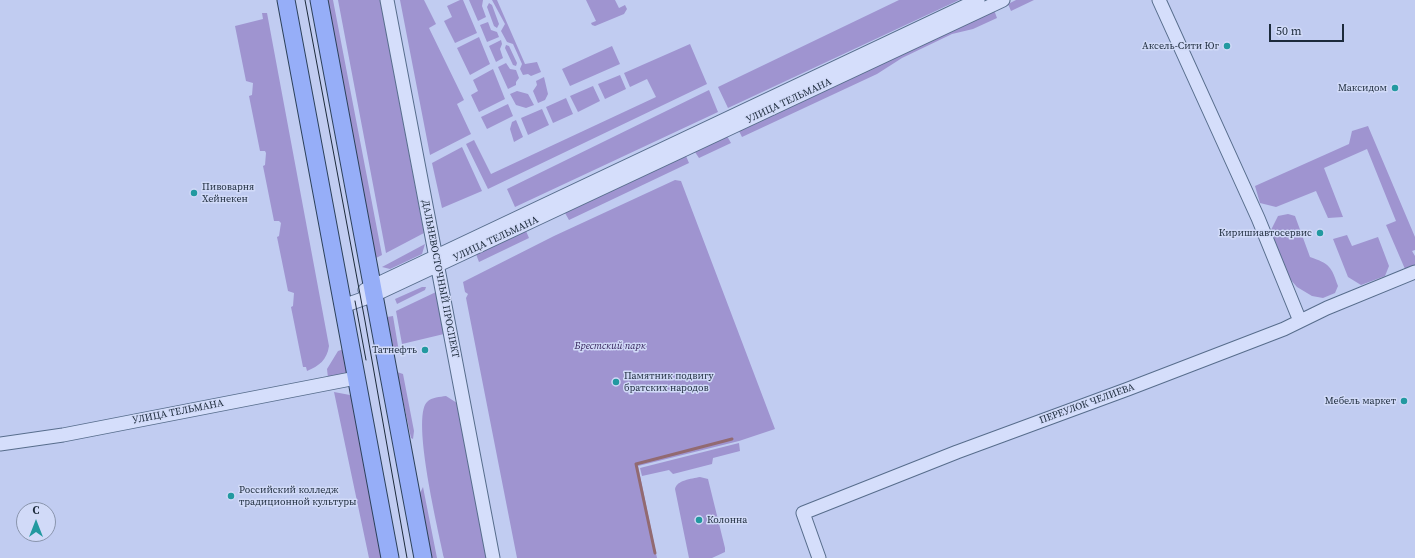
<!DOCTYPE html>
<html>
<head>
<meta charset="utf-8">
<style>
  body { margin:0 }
  #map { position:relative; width:1415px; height:558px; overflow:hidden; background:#c1ccf1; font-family:"Source Serif 4",serif }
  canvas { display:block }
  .north { position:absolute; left:16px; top:502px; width:40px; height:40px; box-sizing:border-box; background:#d1daf8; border:1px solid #8994ac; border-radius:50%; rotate:0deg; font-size:11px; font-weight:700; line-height:16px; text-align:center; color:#1c2a3b }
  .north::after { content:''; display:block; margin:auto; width:14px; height:18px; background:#2299a0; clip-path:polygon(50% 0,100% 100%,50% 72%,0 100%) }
  .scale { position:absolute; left:1269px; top:24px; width:75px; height:18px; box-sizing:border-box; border:2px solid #1c2a3b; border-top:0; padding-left:5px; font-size:12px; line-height:14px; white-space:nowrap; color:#1c2a3b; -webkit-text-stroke:3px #d1daf8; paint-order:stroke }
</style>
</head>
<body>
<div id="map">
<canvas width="1415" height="558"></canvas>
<div class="north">С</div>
<div class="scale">50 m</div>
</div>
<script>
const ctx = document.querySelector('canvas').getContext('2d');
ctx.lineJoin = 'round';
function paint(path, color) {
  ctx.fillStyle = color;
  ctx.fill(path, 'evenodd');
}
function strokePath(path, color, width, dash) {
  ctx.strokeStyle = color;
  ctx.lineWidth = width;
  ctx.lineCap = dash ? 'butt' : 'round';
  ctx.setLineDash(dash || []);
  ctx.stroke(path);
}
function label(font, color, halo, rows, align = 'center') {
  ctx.font = font + ' "Source Serif 4",serif';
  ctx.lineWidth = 3;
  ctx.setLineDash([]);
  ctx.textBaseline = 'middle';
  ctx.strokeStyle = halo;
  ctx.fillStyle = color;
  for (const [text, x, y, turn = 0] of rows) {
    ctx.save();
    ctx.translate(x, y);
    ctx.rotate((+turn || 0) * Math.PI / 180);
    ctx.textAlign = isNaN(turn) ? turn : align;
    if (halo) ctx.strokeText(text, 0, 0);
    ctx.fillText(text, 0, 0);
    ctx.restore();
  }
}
paint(new Path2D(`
  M 327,0 L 333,0 L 382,255 L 376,258 Z
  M 338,0 L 380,0 L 424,233 L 386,253 Z
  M 400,0 L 424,0 L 436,24 L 429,28 L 464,100 L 457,104 L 471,134 L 430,155 Z
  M 460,0 L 463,0 L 477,33 L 455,43 L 444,21 L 452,17 L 447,6 Z
  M 469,0 L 483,0 L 482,6 L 486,17 L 478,21 Z
  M 492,0 L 497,0 L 525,64 L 537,62 L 541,72 L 531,76 L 528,74 L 523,75 L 520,69 L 522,64 L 513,44 L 507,42 L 501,31 L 505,24 Z
  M 586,0 L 615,0 L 619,8 L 625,5 L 627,9 L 624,14 L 595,26 L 592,25 L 591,23 L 596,21 Z
  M 899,0 L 959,0 L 728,108 L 718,87 Z
  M 1016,0 L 1034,0 L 1011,11 L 1008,4 Z
  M 489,3 L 492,5 L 499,24 L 497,28 L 494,26 L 487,7 Z
  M 994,10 L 997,18 L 973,29 L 952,34 L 902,58 L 877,74 L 742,137 L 739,131 Z
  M 262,13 L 267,13 L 329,346 C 327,360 319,366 307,371 L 306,367 L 303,367 L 291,307 L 293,306 L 294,293 L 288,291 L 277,237 L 279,236 L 281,223 L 279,221 L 274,221 L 263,166 L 265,165 L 266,153 L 265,151 L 260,151 L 249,96 L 252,95 L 253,83 L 246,81 L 235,26 L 263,19 Z
  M 488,22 L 491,30 L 497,32 L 499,37 L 487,42 L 480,25 Z
  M 479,37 L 490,64 L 470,75 L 457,48 Z
  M 501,40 L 502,44 L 500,49 L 503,58 L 496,62 L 489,46 Z
  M 690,44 L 707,84 L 488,189 L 466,144 L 474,140 L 491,174 L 656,97 L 647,79 L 630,87 L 624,73 Z
  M 506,45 L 509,46 L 517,63 L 516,66 L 513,65 L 505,48 Z
  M 612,46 L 620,64 L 570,86 L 562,69 Z
  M 506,63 L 510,69 L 516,70 L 519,78 L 516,82 L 516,85 L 508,89 L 498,67 Z
  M 493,69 L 505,99 L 479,112 L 471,95 L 478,91 L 473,80 Z
  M 620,75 L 626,89 L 605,99 L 598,84 Z
  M 544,77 L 548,94 L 545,100 L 538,103 L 533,91 L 537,85 L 536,81 Z
  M 593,86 L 600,101 L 578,112 L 570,96 Z
  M 709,90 L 718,112 L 515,207 L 507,189 Z
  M 517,91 L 528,94 L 534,105 L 526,108 L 516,105 L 510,94 Z
  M 566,98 L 573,114 L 553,123 L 546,107 Z
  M 508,104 L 513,116 L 487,129 L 481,117 Z
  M 542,109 L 549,125 L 528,135 L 521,118 Z
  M 516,120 L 523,137 L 514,142 L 510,129 L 512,122 Z
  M 1368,126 L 1415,237 L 1415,250 L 1412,251 L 1415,256 L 1415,265 L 1405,269 L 1386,225 L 1396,221 L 1367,149 L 1324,168 L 1343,217 L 1328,218 L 1316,191 L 1276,207 L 1260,203 L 1255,186 L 1349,144 L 1352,131 Z
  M 727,136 L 731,143 L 699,158 L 695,152 Z
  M 462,147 L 482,191 L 442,208 L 432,163 Z
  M 686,156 L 689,163 L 569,220 L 565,213 Z
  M 675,180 L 681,181 L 775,429 L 739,441 L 638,466 L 657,558 L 517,558 L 466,298 L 468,294 L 465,292 L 463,282 L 554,236 Z
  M 1288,214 L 1295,216 L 1310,257 C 1330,264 1331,266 1338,286 L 1335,293 L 1323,298 L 1312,296 L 1297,287 L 1290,279 L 1270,232 L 1278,216 Z
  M 526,231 L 529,238 L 479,262 L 476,254 Z
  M 1347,235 L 1352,246 L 1378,237 L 1389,266 L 1385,276 L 1361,285 L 1348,277 L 1333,239 Z
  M 425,244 L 422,254 L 390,269 L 382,267 Z
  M 422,287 L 426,287 L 425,290 L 397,304 L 395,299 Z
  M 436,292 L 444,334 L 402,344 L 396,311 Z
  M 393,316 L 399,352 L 393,346 L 387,317 Z
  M 344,349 L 348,372 L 344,375 L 328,378 L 327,369 L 338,351 Z
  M 397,372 L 403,374 L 414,431 L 413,439 L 411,438 Z
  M 334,392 L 350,395 L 352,397 L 382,558 L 369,558 Z
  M 446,396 L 457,403 L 486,558 L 444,558 C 439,533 411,418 427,402 C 432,397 440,397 446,396 Z
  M 739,443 L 740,451 L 713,458 L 712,464 L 673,474 L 669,470 L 642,476 L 640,468 Z
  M 700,477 L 708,479 L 725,548 L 725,552 L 712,558 L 689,558 L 675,489 C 677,480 691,479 700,477 Z
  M 423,487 L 437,558 L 432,558 L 420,493 Z`), '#9f94d0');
strokePath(new Path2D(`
  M 655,553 L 636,464 L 732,439`), '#926a71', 3);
const minor = new Path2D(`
  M 387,0 L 493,558
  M 1159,0 L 1258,218 L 1300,321
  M 365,290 L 978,0
  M 343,306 L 374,295 L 1003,0
  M 0,444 L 63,435 L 356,378
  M 819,558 L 803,513 L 957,452 L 1128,389 L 1284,329 L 1327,308 L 1415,272`);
const major = new Path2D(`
  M 286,0 L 390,558
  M 319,0 L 423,558`);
strokePath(minor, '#576d8c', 15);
strokePath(major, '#2c415a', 19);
strokePath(minor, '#d5defb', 13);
strokePath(major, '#96aef8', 17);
strokePath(new Path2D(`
  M 305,0 L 365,321 L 407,558
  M 355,301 L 366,360`), '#1c2a3b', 1);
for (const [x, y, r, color] of [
  [1227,46,4,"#2299a0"],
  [1395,88,4,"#2299a0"],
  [194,193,4,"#2299a0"],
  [1320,233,4,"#2299a0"],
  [425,350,4,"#2299a0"],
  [616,382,4,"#2299a0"],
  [1404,401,4,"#2299a0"],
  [231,496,4,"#2299a0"],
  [699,520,4,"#2299a0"]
]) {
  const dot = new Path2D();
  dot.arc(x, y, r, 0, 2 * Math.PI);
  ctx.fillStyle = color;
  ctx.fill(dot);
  strokePath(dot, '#d1daf8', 1.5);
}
label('10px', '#1c2a3b', '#d1daf8', [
  ["Аксель-Сити Юг",1219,46],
  ["Максидом",1387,88],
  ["Пивоварня",202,187,"left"],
  ["Хейнекен",202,199,"left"],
  ["Киришиавтосервис",1312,233],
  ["Татнефть",417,350],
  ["Памятник подвигу",624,376,"left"],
  ["братских народов",624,388,"left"],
  ["Мебель маркет",1396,401],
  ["Российский колледж",239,490,"left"],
  ["традиционной культуры",239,502,"left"],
  ["Колонна",707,520,"left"]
], 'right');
label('10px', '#1c2a3b', '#d1daf8', [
  ["УЛИЦА ТЕЛЬМАНА",789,101,-25],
  ["УЛИЦА ТЕЛЬМАНА",496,239,-25],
  ["ДАЛЬНЕВОСТОЧНЫЙ ПРОСПЕКТ",440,279,79],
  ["ПЕРЕУЛОК ЧЕЛИЕВА",1087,404,-20],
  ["УЛИЦА ТЕЛЬМАНА",178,412,-11]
]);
label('italic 10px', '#332159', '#d1daf8', [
  ["Брестский парк",610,346]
]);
</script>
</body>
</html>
